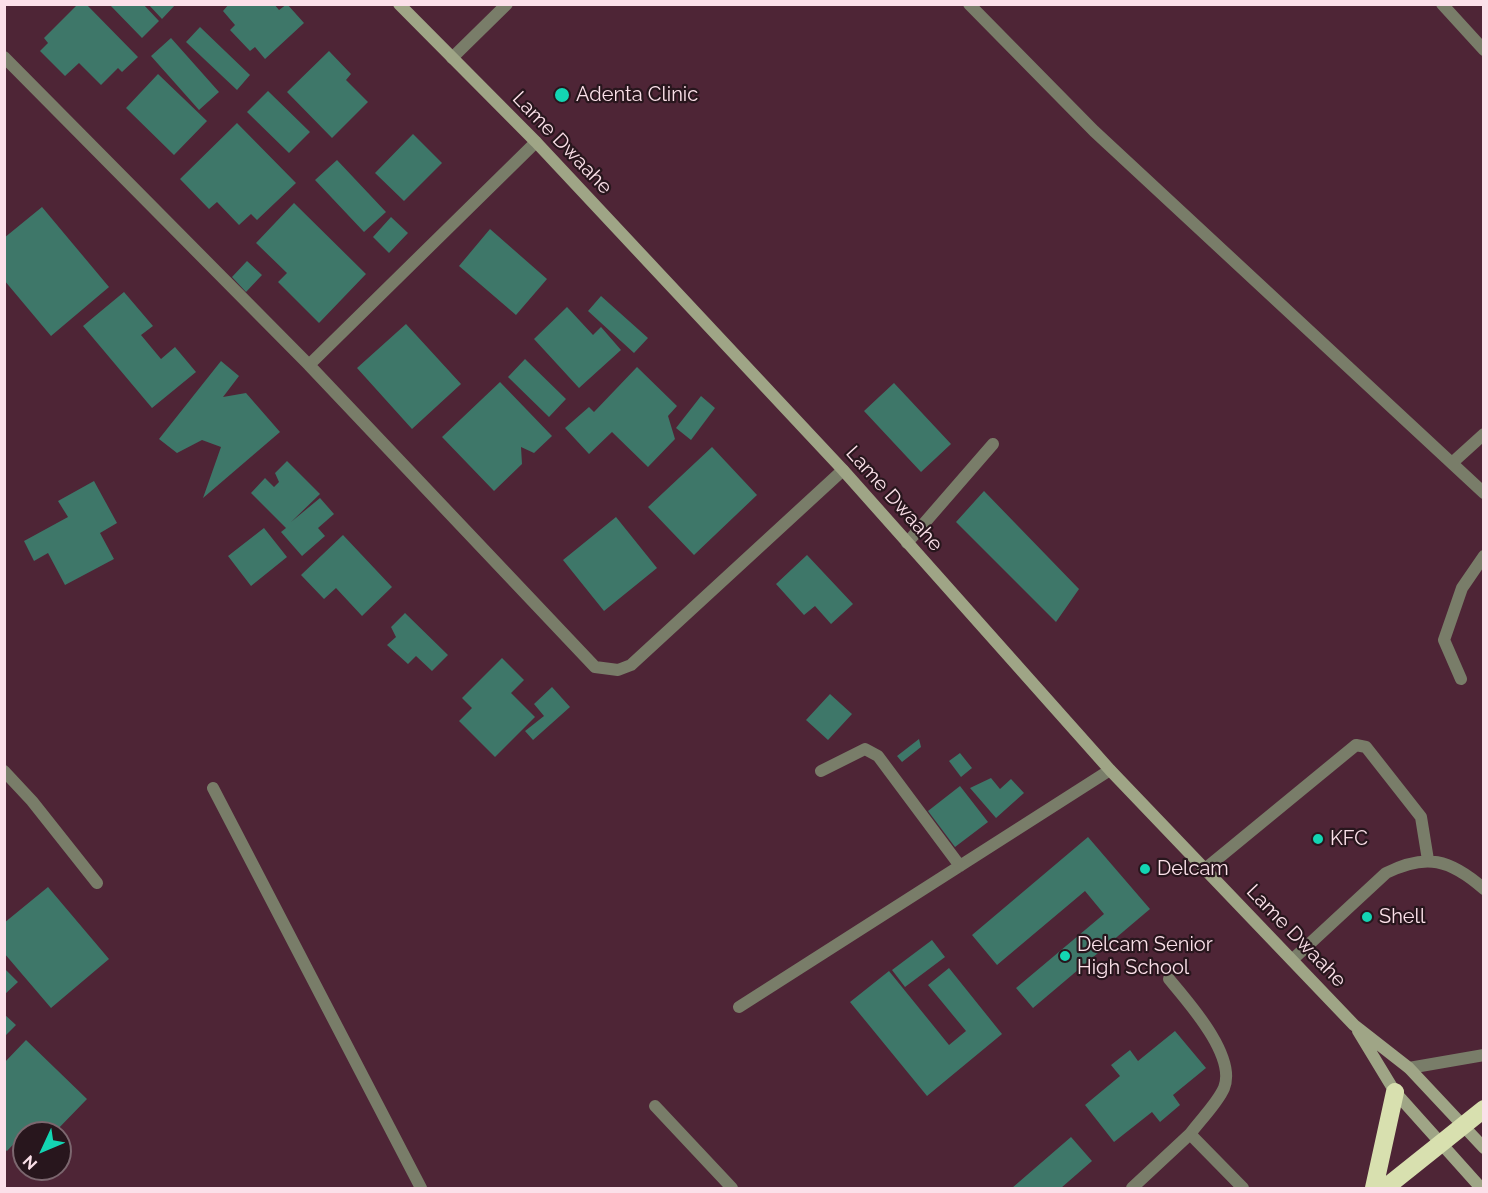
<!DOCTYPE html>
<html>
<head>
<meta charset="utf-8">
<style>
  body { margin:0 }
  #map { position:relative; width:1488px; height:1193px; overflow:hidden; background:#4e2536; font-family:Raleway,sans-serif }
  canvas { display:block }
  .frame { position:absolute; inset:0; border:6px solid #fbe0e9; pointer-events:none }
  .north { position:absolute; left:12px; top:1121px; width:60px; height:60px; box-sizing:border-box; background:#28161d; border:2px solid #7c676f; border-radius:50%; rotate:226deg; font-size:16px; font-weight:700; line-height:24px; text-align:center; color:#fbe0e9 }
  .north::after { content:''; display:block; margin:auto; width:21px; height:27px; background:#13d5b3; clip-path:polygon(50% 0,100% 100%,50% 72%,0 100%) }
</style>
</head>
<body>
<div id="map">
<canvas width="1488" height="1193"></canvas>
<div class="frame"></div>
<div class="north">N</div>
</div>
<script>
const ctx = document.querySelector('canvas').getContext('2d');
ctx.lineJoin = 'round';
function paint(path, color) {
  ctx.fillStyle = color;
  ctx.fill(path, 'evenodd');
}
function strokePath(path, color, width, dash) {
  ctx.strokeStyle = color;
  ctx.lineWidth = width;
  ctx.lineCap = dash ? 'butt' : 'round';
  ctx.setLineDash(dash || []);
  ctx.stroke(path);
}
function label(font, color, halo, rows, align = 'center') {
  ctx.font = font + ' Raleway,sans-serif';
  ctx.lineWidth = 4.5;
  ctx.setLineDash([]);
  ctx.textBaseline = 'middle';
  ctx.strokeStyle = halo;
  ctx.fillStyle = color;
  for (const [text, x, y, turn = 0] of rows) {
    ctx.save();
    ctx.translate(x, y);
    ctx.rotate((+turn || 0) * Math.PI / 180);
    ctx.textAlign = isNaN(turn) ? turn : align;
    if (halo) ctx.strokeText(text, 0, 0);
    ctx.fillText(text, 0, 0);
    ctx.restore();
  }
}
paint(new Path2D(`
  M 78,4 L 86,4 L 138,57 L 122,72 L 118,68 L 101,85 L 79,63 L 65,76 L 40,51 L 48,43 L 44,38 Z
  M 109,4 L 143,4 L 159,21 L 142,38 Z
  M 148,4 L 176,4 L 162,19 Z
  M 229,4 L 274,4 L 279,10 L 287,4 L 304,23 L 265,59 L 255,47 L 250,51 L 230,30 L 235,25 L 223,11 Z
  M 200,27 L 250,75 L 237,90 L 186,42 Z
  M 171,38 L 219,92 L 199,110 L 151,56 Z
  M 329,51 L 351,74 L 346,80 L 368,102 L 332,138 L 287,92 Z
  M 158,74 L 207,121 L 174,155 L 126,108 Z
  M 268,91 L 310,132 L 289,153 L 247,112 Z
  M 237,123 L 296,183 L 257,220 L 251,214 L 239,225 L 217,202 L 209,209 L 180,179 Z
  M 413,134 L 442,163 L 404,201 L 375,173 Z
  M 337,160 L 386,212 L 364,232 L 315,180 Z
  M 294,203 L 366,274 L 319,323 L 278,282 L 287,273 L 256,243 Z
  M 42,207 L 109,287 L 51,336 L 4,280 L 4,238 Z
  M 391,217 L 408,233 L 389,253 L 373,237 Z
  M 490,229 L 547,279 L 516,315 L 459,266 Z
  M 247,261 L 262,275 L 246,292 L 232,277 Z
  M 124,292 L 153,326 L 141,335 L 161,359 L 175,347 L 196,372 L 152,408 L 83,326 Z
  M 601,296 L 648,338 L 634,353 L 588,311 Z
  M 567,307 L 593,335 L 601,327 L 621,350 L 579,388 L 534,339 Z
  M 406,324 L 461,384 L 412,429 L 357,368 Z
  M 525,359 L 566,399 L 549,417 L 508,377 Z
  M 221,361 L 239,376 L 223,397 L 246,393 L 280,432 L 203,498 L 221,447 L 202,440 L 177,453 L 159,439 Z
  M 637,367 L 677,406 L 668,416 L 675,439 L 648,467 L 612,432 L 589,454 L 565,428 L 589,407 L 594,412 Z
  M 500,382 L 552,436 L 534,453 L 521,447 L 522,464 L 494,491 L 442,437 Z
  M 894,383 L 951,444 L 921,472 L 864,411 Z
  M 701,396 L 715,408 L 691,440 L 676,428 Z
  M 712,447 L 757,495 L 694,555 L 648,507 Z
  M 287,461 L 320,494 L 291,522 L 320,498 L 334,514 L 318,528 L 325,536 L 302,556 L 281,532 L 286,528 L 251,493 L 265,478 L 274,487 L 279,482 L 275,473 Z
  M 94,481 L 117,523 L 100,533 L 114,559 L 65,585 L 48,553 L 34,561 L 24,541 L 68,517 L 58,501 Z
  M 984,491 L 1079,589 L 1056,622 L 956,522 Z
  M 616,517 L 657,568 L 604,611 L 563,560 Z
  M 264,528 L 287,557 L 251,586 L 228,556 Z
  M 343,535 L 392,587 L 362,616 L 336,588 L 324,599 L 301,575 Z
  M 807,555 L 853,604 L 831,624 L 815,606 L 804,615 L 776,584 Z
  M 405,613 L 448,655 L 432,671 L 416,656 L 408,664 L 387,645 L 396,637 L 391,627 Z
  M 502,658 L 524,680 L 511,693 L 535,717 L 495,757 L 459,721 L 472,708 L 462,698 Z
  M 552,687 L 570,707 L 533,740 L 525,731 L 544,716 L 534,704 Z
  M 830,694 L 852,714 L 828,740 L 806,720 Z
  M 919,739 L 921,747 L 902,762 L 897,756 Z
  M 960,753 L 972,768 L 961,777 L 949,761 Z
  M 991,778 L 1000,789 L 1011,779 L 1024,793 L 996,818 L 970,788 Z
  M 960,786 L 988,822 L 955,847 L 928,811 Z
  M 1088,837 L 1150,909 L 1033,1008 L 1016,988 L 1104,914 L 1085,891 L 997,965 L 972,935 Z
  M 48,887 L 109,959 L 51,1008 L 4,953 L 4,923 Z
  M 932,940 L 945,957 L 905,987 L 892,970 Z
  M 4,968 L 18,982 L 4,995 Z
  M 949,968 L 1002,1034 L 927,1096 L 850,1002 L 889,971 L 949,1045 L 966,1031 L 928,985 Z
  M 4,1014 L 16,1025 L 4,1037 Z
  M 1175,1031 L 1206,1068 L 1173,1095 L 1180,1105 L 1160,1122 L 1152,1112 L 1114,1142 L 1085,1105 L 1120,1076 L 1111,1065 L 1130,1050 L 1138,1061 Z
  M 26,1040 L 87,1099 L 54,1133 L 24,1133 L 7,1151 L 4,1149 L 4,1063 Z
  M 1071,1137 L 1092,1161 L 1061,1188 L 1012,1188 Z`), '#3e7769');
strokePath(new Path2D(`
  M 452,58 L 507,4
  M 907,543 L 993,444
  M 1461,679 L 1444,640 L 1462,588 L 1484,556
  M 821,771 L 865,749 L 878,756 L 960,866
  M 213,788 L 421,1188
  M 1205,869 L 1356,745 L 1366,747 L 1421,817 L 1428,860
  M 1292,960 L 1386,873 C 1426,853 1450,859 1484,889
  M 1169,979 C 1188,1002 1237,1056 1224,1088 C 1217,1104 1200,1120 1190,1134
  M 739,1007 L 1110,770
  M 655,1106 L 732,1188
  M 1132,1188 L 1190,1134 L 1243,1188`), '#797d69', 12);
strokePath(new Path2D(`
  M 969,4 L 1094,131 L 1484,493
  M 1442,4 L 1484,50
  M 4,57 L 309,365 L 595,667 L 618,670 L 631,665 L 843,470
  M 309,365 L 536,142
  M 1452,463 L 1484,434
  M 4,771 L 32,801 L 97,883
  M 1409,1068 L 1484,1055`), '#797d69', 12);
strokePath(new Path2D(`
  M 399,4 L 536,142 L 843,470 L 1110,770 L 1354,1025 L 1409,1068 L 1484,1148
  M 1358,1031 L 1395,1092 L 1481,1188`), '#9fa586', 12);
strokePath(new Path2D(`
  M 1374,1188 L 1395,1092
  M 1385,1188 L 1484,1109`), '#d8e0af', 18);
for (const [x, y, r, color] of [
  [562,95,8,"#13d5b3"],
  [1318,839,6,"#13d5b3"],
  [1145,869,6,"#13d5b3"],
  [1367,917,6,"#13d5b3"],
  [1065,956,6,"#13d5b3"]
]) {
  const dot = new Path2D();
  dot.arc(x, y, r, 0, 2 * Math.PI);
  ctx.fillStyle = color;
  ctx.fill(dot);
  strokePath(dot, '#28161d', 2);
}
label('20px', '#fbe0e9', '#28161d', [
  ["Adenta Clinic",576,95],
  ["KFC",1330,839],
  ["Delcam",1157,869],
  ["Shell",1379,917],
  ["Delcam Senior",1077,945],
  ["High School",1077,968]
], 'left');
label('20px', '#fbe0e9', '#28161d', [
  ["Lame Dwaahe",562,143,46],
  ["Lame Dwaahe",894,499,48],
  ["Lame Dwaahe",1296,936,46]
]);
</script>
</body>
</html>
